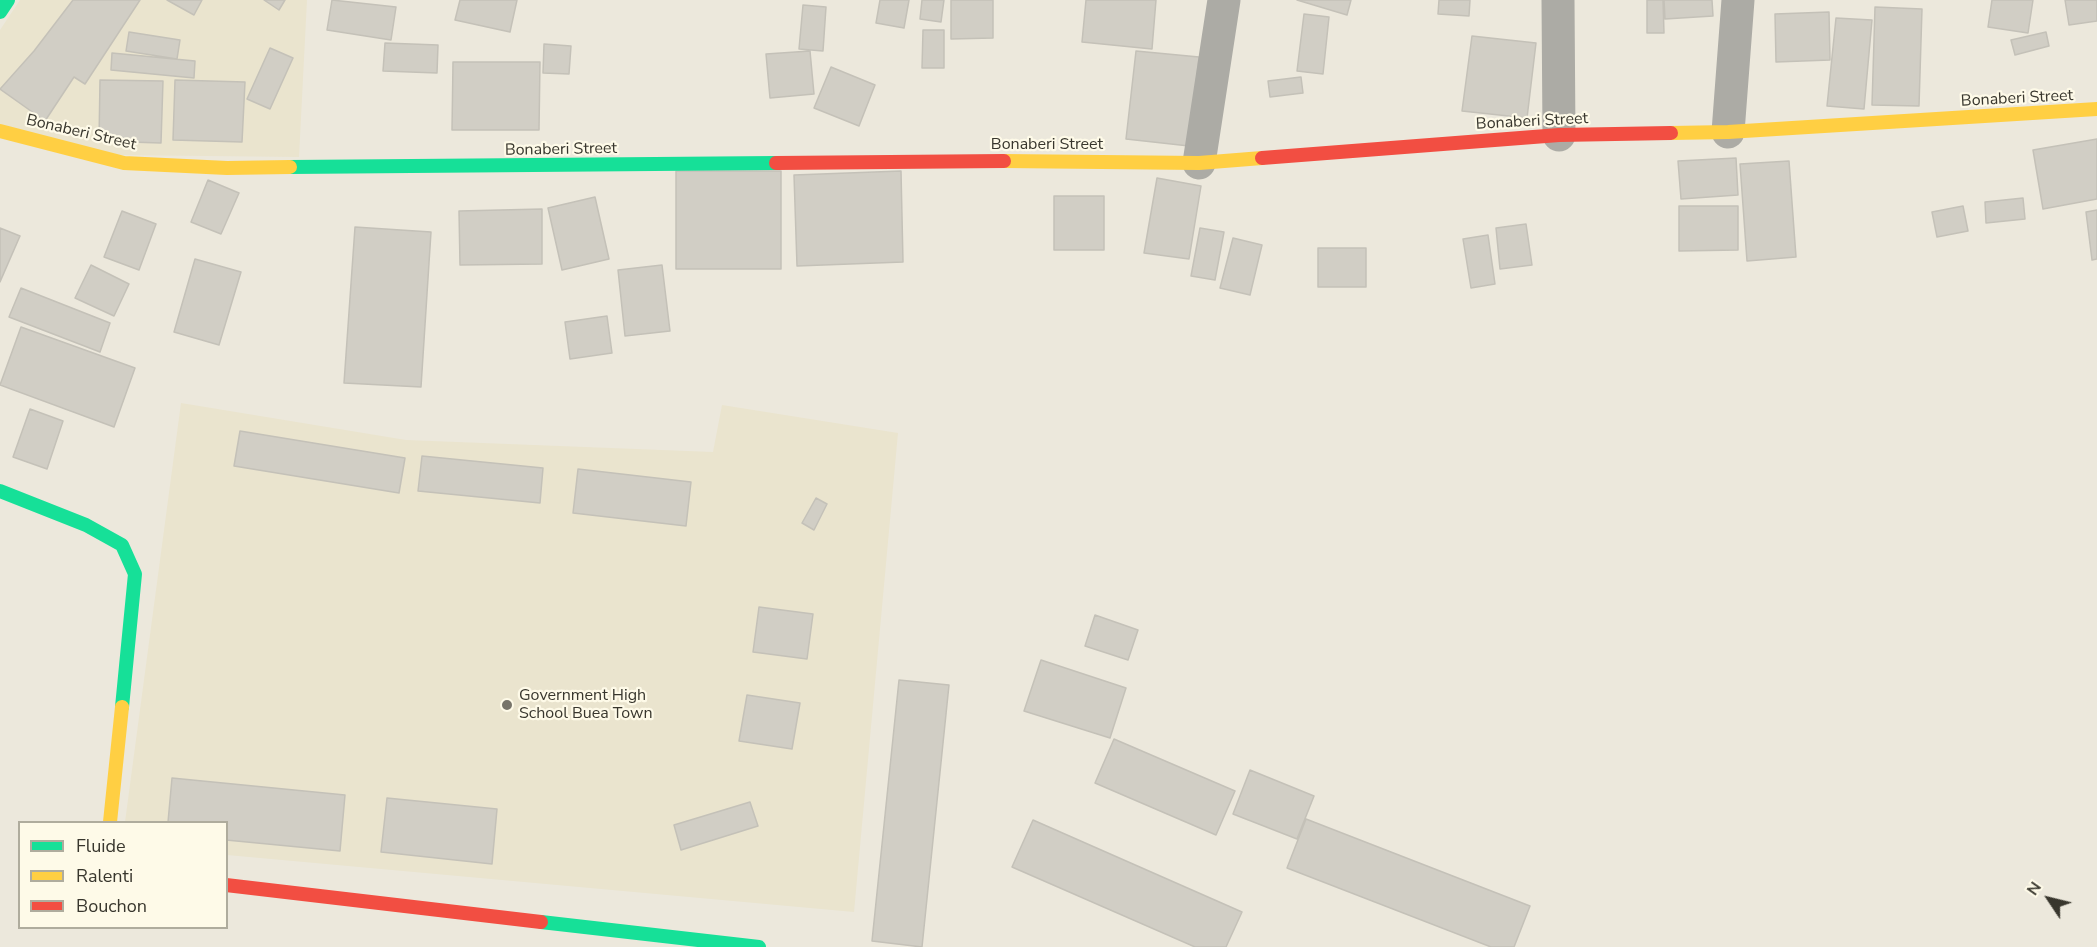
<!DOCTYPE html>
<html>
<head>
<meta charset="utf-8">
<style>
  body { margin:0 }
  #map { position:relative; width:2097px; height:947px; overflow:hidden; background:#ece8dc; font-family:"Nunito Sans",sans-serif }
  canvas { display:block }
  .legend { position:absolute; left:18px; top:821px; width:210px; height:108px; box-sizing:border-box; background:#fefae8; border:2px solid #afac9d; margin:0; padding:8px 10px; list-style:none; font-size:18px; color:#38362d }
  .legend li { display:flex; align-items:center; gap:12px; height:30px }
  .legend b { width:30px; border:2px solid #afac9d }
  .north { position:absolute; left:2019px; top:869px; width:60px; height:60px; -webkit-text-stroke:4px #fefae8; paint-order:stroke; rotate:305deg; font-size:16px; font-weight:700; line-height:24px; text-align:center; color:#38362d }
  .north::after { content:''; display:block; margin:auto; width:21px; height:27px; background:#38362d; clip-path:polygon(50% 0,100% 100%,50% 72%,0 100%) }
</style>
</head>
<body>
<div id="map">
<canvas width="2097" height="947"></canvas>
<ul class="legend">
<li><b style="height:8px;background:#16e098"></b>Fluide</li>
<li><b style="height:8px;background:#ffcf43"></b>Ralenti</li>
<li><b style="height:8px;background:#f24e42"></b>Bouchon</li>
</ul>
<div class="north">N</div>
</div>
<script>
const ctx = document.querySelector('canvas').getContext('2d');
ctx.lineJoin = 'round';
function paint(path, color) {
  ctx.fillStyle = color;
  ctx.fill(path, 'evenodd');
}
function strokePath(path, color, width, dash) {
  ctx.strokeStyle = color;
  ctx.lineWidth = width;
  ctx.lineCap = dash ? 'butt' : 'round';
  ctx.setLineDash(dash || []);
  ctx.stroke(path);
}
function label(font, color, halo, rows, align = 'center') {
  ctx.font = font + ' "Nunito Sans",sans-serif';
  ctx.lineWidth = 4.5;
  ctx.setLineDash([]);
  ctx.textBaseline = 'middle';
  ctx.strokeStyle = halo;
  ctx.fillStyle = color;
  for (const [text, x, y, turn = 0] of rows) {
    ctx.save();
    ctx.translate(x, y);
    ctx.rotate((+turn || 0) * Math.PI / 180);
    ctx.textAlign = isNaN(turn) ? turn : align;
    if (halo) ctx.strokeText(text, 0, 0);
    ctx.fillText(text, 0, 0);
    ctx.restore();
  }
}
paint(new Path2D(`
  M 20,0 L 307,0 L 299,157 L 113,155 L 0,125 L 0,30 Z
  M 181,403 L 406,440 L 713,452 L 722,405 L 898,433 L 854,912 L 227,855 L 226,822 L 125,822 Z`), '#eae4ce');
const building = new Path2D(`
  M 73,0 L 140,0 L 85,84 L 74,77 L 45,121 L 0,89 L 34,51 Z
  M 167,0 L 202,0 L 194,15 Z
  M 264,0 L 285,0 L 279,10 Z
  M 332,0 L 396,7 L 391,40 L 327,30 Z
  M 460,0 L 517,0 L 510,32 L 455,20 Z
  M 880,0 L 909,0 L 904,28 L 876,23 Z
  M 922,0 L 944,0 L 941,22 L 920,19 Z
  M 951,0 L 993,0 L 993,38 L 951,39 Z
  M 1086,0 L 1156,0 L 1152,49 L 1082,42 Z
  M 1297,0 L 1351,0 L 1347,15 Z
  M 1439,0 L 1470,0 L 1469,16 L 1438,14 Z
  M 1647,0 L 1663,0 L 1664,33 L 1647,33 Z
  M 1664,0 L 1712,0 L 1713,16 L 1665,19 Z
  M 1992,0 L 2033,0 L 2028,33 L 1988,27 Z
  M 2065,0 L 2097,0 L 2097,21 L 2069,25 Z
  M 803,5 L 826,7 L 823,51 L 799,49 Z
  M 1875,7 L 1922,9 L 1919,106 L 1872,105 Z
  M 1829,12 L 1830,60 L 1776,62 L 1775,14 Z
  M 1304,14 L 1329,17 L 1323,74 L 1297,71 Z
  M 1836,18 L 1872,20 L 1864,109 L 1827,106 Z
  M 923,30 L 944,30 L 944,68 L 922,68 Z
  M 129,32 L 180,40 L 177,59 L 126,51 Z
  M 2046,32 L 2049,46 L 2015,55 L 2011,40 Z
  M 1472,36 L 1536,43 L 1527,118 L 1462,111 Z
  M 385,43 L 438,45 L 437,73 L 383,71 Z
  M 544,44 L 571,46 L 569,74 L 543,73 Z
  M 270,48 L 293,58 L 270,109 L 247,99 Z
  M 810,51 L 814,94 L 770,98 L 766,54 Z
  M 1136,51 L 1199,57 L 1189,146 L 1126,139 Z
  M 112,53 L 195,61 L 194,78 L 111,70 Z
  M 453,62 L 540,62 L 539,130 L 452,130 Z
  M 831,67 L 875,85 L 859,126 L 814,108 Z
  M 1301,77 L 1303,93 L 1270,97 L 1268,81 Z
  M 100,80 L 163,81 L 161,143 L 99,141 Z
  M 175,80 L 245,82 L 242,142 L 173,140 Z
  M 2097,139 L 2097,199 L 2043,209 L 2033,150 Z
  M 1736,158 L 1738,195 L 1681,199 L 1678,161 Z
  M 1789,161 L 1796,257 L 1747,261 L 1740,164 Z
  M 676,171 L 781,171 L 781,269 L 676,269 Z
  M 901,171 L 903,262 L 797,266 L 794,175 Z
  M 1157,178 L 1201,186 L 1189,259 L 1144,253 Z
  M 208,180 L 239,193 L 221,234 L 191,222 Z
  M 1054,196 L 1104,196 L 1104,250 L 1054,250 Z
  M 595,197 L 609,259 L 562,270 L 548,208 Z
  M 2023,198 L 2025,219 L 1986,223 L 1985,202 Z
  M 1679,206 L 1738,206 L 1738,250 L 1679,251 Z
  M 1963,206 L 1968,231 L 1937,237 L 1932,212 Z
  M 542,209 L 542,264 L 460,265 L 459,211 Z
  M 2097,210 L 2097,259 L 2092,260 L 2086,212 Z
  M 122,211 L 156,224 L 139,270 L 104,257 Z
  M 1526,224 L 1532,265 L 1500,269 L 1496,228 Z
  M 355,227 L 431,232 L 421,387 L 344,383 Z
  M 0,228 L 20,236 L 0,282 Z
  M 1200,228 L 1224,232 L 1215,280 L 1191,276 Z
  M 1488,235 L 1495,284 L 1471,288 L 1463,239 Z
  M 1233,238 L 1262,245 L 1250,295 L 1220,288 Z
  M 1318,248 L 1366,248 L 1366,287 L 1318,287 Z
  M 195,259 L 241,272 L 219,345 L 174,332 Z
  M 91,265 L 129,284 L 114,316 L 75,298 Z
  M 662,265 L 670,331 L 625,336 L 618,270 Z
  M 21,288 L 110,323 L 100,352 L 9,317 Z
  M 607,316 L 612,353 L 570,359 L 565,322 Z
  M 21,327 L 135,368 L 114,427 L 0,385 Z
  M 30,409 L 63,421 L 47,469 L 13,457 Z
  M 240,431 L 405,458 L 399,493 L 234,466 Z
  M 422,456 L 543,468 L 540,503 L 418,491 Z
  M 578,469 L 691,482 L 686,526 L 573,513 Z
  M 816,498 L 827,504 L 814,530 L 802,523 Z
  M 759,607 L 813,614 L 807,659 L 753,652 Z
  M 1095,615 L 1138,630 L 1128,660 L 1085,646 Z
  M 1041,660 L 1126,688 L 1110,738 L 1024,711 Z
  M 899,680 L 949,685 L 922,947 L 872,941 Z
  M 747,695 L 800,703 L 792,749 L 739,741 Z
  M 1114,739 L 1235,791 L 1216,835 L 1095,783 Z
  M 1250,770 L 1314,796 L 1297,839 L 1233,814 Z
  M 172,778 L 345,795 L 340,851 L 226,840 L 226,822 L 168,822 Z
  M 387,798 L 497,809 L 492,864 L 381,852 Z
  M 750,802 L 758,826 L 681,850 L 674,825 Z
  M 1306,819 L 1530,906 L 1514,947 L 1491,947 L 1287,868 Z
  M 1033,820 L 1242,912 L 1226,947 L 1195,947 L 1012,867 Z`);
paint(building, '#d1cec5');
strokePath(building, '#c4c1b8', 1.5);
strokePath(new Path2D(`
  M 1558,0 L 1559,135
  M 1728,132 L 1738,0
  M 1199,163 L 1224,0`), '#acaba5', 33);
strokePath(new Path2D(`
  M 0,12 L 8,0
  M 290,167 L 776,163
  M 0,491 L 86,525 L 122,545 L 135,574 L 122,707
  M 541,922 L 759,947`), '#16e098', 14);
strokePath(new Path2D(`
  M 0,131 L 124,163 L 227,168 L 290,167
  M 1671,133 L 1728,132 L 2097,109
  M 1004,161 L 1199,163 L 1262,158
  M 110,822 L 122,707`), '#ffcf43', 14);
strokePath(new Path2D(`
  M 1262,158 L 1559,135 L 1671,133
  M 776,163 L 1004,161
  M 226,885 L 541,922`), '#f24e42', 14);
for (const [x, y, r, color] of [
  [507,705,6,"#77746a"]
]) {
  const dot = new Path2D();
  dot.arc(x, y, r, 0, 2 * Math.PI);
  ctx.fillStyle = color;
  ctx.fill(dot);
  strokePath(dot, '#fefae8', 2);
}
label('16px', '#38362d', '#fefae8', [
  ["Bonaberi Street",2017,99,-3],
  ["Bonaberi Street",1532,122,-3],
  ["Bonaberi Street",81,133,13],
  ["Bonaberi Street",1047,145],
  ["Bonaberi Street",561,150,-1]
]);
label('16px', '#38362d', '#fefae8', [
  ["Government High",519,696],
  ["School Buea Town",519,714]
], 'left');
</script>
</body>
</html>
